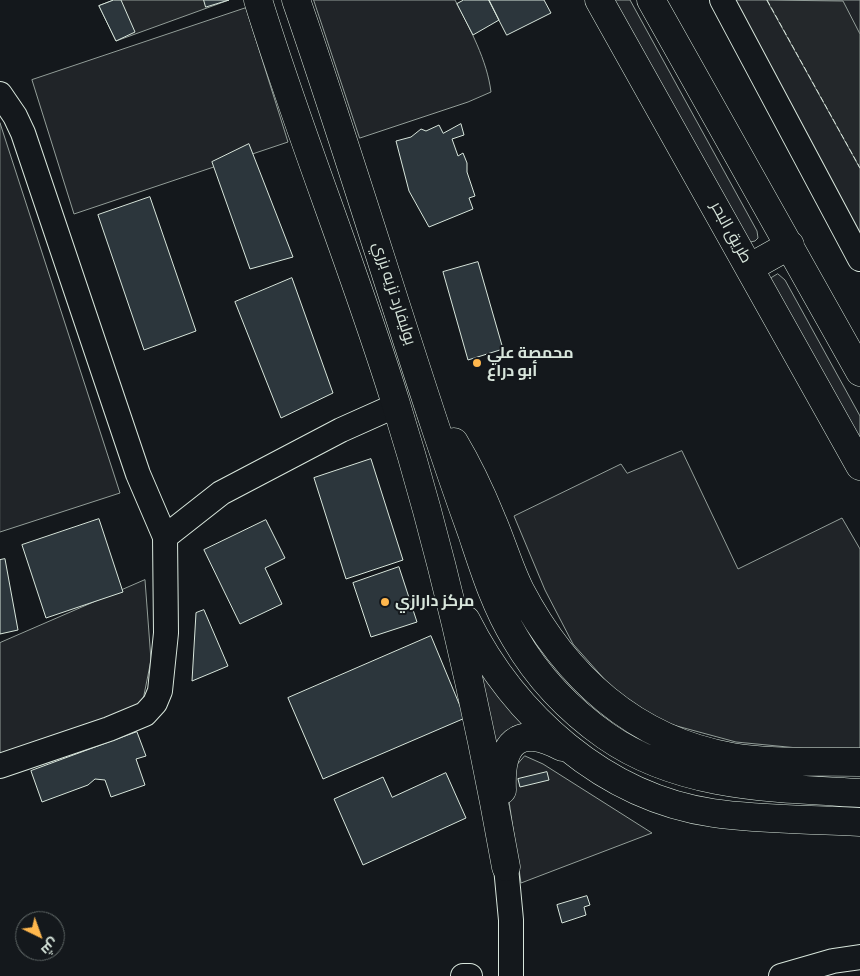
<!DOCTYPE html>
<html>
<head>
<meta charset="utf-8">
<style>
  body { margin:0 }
  #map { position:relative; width:860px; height:976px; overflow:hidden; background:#14181c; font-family:"Source Sans 3",Cairo,sans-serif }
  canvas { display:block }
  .north { position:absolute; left:15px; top:911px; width:50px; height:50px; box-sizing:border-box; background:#14181c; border:1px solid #626a69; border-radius:50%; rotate:138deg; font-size:14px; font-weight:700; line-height:20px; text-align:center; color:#d8e6dc }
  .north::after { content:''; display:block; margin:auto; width:18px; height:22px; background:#ffb74d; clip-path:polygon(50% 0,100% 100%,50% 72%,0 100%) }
</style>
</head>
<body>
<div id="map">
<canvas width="860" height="976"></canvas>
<div class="north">ش</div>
</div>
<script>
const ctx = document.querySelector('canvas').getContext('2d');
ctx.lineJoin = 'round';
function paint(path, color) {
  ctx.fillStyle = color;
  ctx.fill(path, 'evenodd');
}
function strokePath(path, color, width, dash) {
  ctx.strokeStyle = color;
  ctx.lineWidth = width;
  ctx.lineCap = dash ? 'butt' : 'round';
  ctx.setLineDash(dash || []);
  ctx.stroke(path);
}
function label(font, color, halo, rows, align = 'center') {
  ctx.font = font + ' "Source Sans 3",Cairo,sans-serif';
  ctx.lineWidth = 4;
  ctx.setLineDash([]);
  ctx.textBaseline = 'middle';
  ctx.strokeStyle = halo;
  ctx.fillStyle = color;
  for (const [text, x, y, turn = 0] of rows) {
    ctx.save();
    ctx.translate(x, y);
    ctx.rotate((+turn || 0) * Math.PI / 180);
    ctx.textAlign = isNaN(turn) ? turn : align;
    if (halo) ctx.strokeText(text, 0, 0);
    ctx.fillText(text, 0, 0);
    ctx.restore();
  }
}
const green = new Path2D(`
  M 314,0 L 455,0 C 470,29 487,60 491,92 L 468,102 L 360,138 Z
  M 615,0 L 630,0 L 757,231 L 758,238 L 755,241 L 750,242 Z
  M 729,0 L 860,0 L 860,247 Z
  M 246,8 L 288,142 L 74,214 L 32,80 Z
  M 0,123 L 120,493 L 0,532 Z
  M 778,274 L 785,280 L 860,416 L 860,444 L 769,282 L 771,278 Z
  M 682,451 L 738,569 L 842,518 L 860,549 L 860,754 L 736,742 L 662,722 L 614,690 L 573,644 L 545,590 L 514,516 L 621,464 L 627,473 Z
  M 145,580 L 151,660 L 143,700 L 131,711 L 0,755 L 0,643 Z
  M 485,673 L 525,723 L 512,727 L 496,743 L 479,675 Z
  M 525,756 L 543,764 L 652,833 L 521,883 L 509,801 L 510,773 Z`);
paint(green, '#202428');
strokePath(green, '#939e99', 1);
const parking = new Path2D(`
  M 114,0 L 229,0 L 116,41 L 99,6 Z
  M 767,0 L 843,1 L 860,34 L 860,168 Z`);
paint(parking, '#24282b');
strokePath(parking, '#939e99', 1);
const building = new Path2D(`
  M 114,0 L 121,0 L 135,32 L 116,41 L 99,6 Z
  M 204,0 L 229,0 L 206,7 Z
  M 464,0 L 489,0 L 499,20 L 473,35 L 457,4 Z
  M 489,0 L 544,0 L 551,13 L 507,35 Z
  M 461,124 L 464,135 L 452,139 L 458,156 L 463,153 L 467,163 L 467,172 L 475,196 L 469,198 L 473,209 L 429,227 L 409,191 L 396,141 L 411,137 L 421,129 L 426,131 L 439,125 L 443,133 Z
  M 249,144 L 293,257 L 250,269 L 212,162 Z
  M 150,197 L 196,331 L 144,350 L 98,215 Z
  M 478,262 L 503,349 L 468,360 L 443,272 Z
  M 292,278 L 333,393 L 281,418 L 235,302 Z
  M 371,459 L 403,560 L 346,579 L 314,478 Z
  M 99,519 L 123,592 L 46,618 L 22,545 Z
  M 266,520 L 285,558 L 265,568 L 282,604 L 240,624 L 204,550 Z
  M 5,559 L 18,630 L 0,634 L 0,560 Z
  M 399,567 L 417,622 L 371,637 L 353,583 Z
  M 204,610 L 228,666 L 192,681 L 196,613 Z
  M 431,636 L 465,718 L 323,779 L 288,698 Z
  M 137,732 L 146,756 L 136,759 L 145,785 L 111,797 L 105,780 L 95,779 L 88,785 L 42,802 L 31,771 Z
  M 547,772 L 549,780 L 520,787 L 518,779 Z
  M 446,773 L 466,818 L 363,865 L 334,799 L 383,777 L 392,797 Z
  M 587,896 L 590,905 L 584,907 L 586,915 L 562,923 L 557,905 Z`);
paint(building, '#2c363c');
strokePath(building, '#d8e6dc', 1);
const minor = new Path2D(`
  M 722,0 L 860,259
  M 0,94 L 15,116 L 23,133 L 138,474 L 165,537 L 166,633 L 160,691 L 155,703 L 145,714 L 109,729 L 0,766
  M 165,537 L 221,493 L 341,430 L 397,405
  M 506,867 L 511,920 L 511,976
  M 463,976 L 470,976
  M 781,976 L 833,961 L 860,957`);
const highway = new Path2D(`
  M 258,0 C 300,136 354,268 396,404 C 443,555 478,710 506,867
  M 296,0 C 345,141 388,284 435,426 C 447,462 459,497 472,533 C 484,569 495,605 515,638 C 537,676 569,710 606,736 C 681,788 773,788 860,793
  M 599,0 L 860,466
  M 651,0 L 860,372
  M 749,268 L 790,245
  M 454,442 C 469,467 481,493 492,520 C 502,543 509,568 520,590 C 565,676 634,740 732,757 C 773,764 818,761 860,762
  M 466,620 C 514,716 604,797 713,813 C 761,820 811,819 860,822
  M 502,790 C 500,744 517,723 562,747`);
strokePath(minor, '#d8e6dc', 26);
strokePath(highway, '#d8e6dc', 29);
strokePath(minor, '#14181c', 24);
strokePath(highway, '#14181c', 28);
strokePath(new Path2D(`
  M 767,0 L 860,168`), '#d8e6dc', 1, [6, 2.5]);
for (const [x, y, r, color] of [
  [477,363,5,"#ffb74d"],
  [385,602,5,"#ffb74d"]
]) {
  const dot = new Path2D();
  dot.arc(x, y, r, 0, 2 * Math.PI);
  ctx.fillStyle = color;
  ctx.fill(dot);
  strokePath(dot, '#14181c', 2);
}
label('16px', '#d8e6dc', '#14181c', [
  ["طريق البحر",730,233,61],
  ["بوليفارد نزيه بزري",393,294,72]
]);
label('bold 16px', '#d8e6dc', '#14181c', [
  ["محمصة علي",487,354],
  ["أبو دراع",487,372],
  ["مركز دارازي",395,602]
], 'left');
</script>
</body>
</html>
